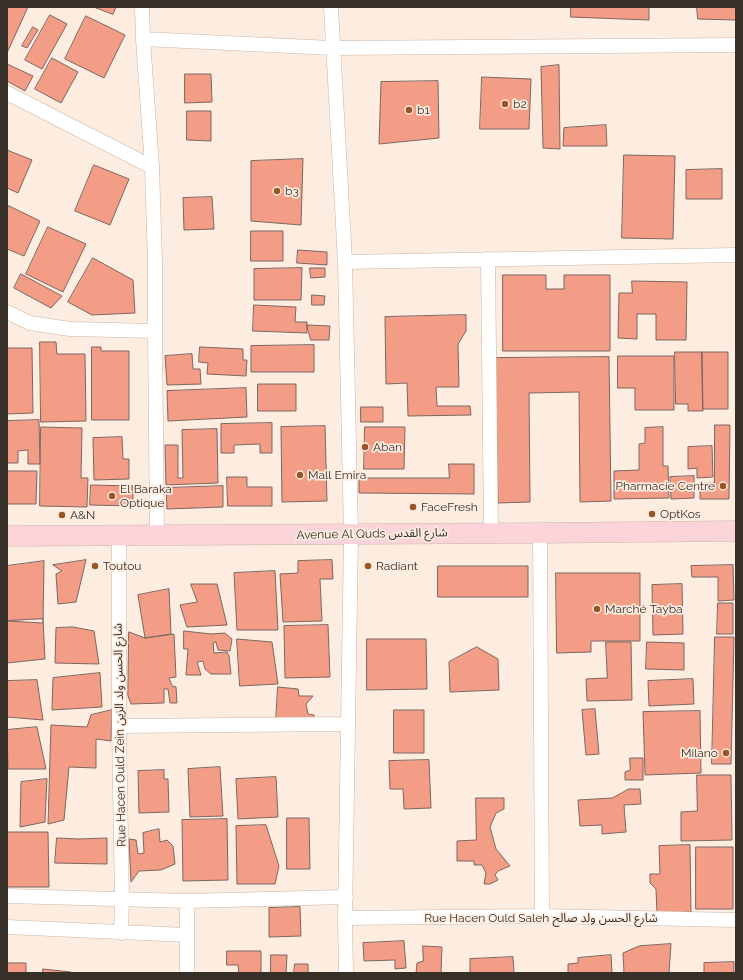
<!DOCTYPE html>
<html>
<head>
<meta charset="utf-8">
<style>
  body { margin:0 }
  #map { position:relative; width:743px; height:980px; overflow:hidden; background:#fdede0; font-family:Raleway,sans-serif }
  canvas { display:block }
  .frame { position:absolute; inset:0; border:8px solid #373029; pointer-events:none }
</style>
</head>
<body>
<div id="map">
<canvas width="743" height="980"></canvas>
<div class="frame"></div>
</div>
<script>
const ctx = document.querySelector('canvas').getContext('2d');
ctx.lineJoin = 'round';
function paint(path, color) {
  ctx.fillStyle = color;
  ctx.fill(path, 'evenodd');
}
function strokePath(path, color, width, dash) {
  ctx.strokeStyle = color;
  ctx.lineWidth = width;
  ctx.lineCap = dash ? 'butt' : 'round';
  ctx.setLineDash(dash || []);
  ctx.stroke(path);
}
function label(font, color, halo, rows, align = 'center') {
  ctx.font = font + ' Raleway,"Noto Sans Arabic",sans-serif';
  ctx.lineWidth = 3.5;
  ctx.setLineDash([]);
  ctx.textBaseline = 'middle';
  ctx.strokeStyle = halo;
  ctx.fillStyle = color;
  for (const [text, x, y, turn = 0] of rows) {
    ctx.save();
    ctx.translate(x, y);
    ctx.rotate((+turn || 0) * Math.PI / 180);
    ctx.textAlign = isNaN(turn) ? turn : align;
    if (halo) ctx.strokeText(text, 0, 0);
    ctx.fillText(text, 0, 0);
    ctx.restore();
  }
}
const building = new Path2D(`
  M 7,7 L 28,7 L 7,53 Z
  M 94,7 L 116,7 L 113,14 Z
  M 571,7 L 649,7 L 649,20 L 571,17 Z
  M 697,7 L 736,7 L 736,20 L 698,19 Z
  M 50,15 L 67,24 L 42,69 L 25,60 Z
  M 86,16 L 125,35 L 104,78 L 65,59 Z
  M 33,27 L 38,30 L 27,48 L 22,46 Z
  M 52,58 L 78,72 L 61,103 L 35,89 Z
  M 7,64 L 33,76 L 25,91 L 7,81 Z
  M 559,65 L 560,149 L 543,148 L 541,67 Z
  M 185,74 L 211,74 L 212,102 L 185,103 Z
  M 482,77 L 531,79 L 529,129 L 480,129 Z
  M 438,81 L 439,138 L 379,144 L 381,82 Z
  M 187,111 L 211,111 L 211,141 L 187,140 Z
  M 606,125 L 607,146 L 563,146 L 564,128 Z
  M 7,150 L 32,160 L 18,193 L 7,188 Z
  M 624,155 L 675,156 L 673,239 L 622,238 Z
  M 303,159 L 301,225 L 251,221 L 251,161 Z
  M 94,165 L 129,179 L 110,225 L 75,211 Z
  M 722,169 L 722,199 L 686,199 L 686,170 Z
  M 212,197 L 214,229 L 184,230 L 183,198 Z
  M 7,205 L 40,221 L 24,256 L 7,249 Z
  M 48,227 L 86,244 L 63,292 L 26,274 Z
  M 251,231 L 283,231 L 283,261 L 251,261 Z
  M 298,250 L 327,252 L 327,265 L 297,263 Z
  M 93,258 L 133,280 L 135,313 L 92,315 L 68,302 Z
  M 302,268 L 301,300 L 254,300 L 254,269 Z
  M 310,268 L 325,268 L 325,277 L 311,278 Z
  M 21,274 L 62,296 L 51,308 L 14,288 Z
  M 503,275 L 546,275 L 546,289 L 564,289 L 564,275 L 610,275 L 610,351 L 503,351 Z
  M 632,281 L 687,282 L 686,340 L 656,340 L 656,314 L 637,314 L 637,339 L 618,338 L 619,293 L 632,293 Z
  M 312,295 L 325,296 L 324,305 L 312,305 Z
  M 254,305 L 296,307 L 295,322 L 307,322 L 307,333 L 253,331 Z
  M 466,315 L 466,331 L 458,344 L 459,387 L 436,387 L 437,406 L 470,406 L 471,415 L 408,416 L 407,383 L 386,384 L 385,317 Z
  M 307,325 L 330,326 L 329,340 L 311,340 Z
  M 40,342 L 56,342 L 57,354 L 85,354 L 86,421 L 41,422 Z
  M 314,345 L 314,372 L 251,372 L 251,346 Z
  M 92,347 L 101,347 L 101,351 L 129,351 L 129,420 L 92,420 Z
  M 200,347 L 243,349 L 243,360 L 247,360 L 246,376 L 207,374 L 208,363 L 199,362 Z
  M 7,348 L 32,348 L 33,413 L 7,414 Z
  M 675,352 L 702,352 L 703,411 L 688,411 L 688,404 L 676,404 Z
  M 702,352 L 728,352 L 728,409 L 703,409 Z
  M 192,354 L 193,369 L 200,369 L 201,384 L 167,385 L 165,356 Z
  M 618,356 L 674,356 L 674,410 L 635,410 L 635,388 L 618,388 Z
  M 609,357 L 611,501 L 580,502 L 579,392 L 529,393 L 530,502 L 498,503 L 495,358 Z
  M 258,384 L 296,384 L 296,411 L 258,411 Z
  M 246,388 L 247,417 L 168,421 L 167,391 Z
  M 361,407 L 383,407 L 383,422 L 361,422 Z
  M 39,420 L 40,464 L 28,464 L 28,450 L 18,451 L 18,463 L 7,463 L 7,421 Z
  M 272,423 L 272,453 L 260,453 L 260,444 L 234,445 L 234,453 L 221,453 L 221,424 Z
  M 715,425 L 730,425 L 729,499 L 700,499 L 700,483 L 714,483 Z
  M 325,426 L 327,501 L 282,502 L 281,427 Z
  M 41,427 L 82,428 L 81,478 L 88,478 L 87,507 L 40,506 Z
  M 365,427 L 405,427 L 404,469 L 364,469 Z
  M 663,427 L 663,466 L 668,466 L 669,498 L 614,499 L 614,471 L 639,470 L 639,444 L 645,443 L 645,428 Z
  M 217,429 L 218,483 L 166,485 L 165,445 L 178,445 L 178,478 L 183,478 L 182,430 Z
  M 122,437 L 123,459 L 129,459 L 129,479 L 94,480 L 93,438 Z
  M 712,446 L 713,477 L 697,478 L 697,468 L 688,469 L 688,447 Z
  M 449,464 L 474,464 L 474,494 L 359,493 L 359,478 L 449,478 Z
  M 7,471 L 37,471 L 36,504 L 7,504 Z
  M 694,476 L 694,498 L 671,499 L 670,477 Z
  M 227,477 L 247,477 L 247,487 L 272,487 L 272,506 L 228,506 Z
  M 91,485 L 133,486 L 133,506 L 90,505 Z
  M 223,486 L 223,507 L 167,509 L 166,488 Z
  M 86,560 L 76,602 L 58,604 L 56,574 L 62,571 L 53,565 Z
  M 332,560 L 333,579 L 320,579 L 322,621 L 283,622 L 280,574 L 298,573 L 298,561 Z
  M 44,561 L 43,623 L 7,621 L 7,566 Z
  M 733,565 L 734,600 L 718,601 L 718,577 L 692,577 L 691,566 Z
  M 438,566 L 528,566 L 528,597 L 438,597 Z
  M 275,571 L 278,630 L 237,630 L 234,573 Z
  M 556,573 L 640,573 L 640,641 L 591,641 L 591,652 L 557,653 Z
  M 191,584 L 217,584 L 227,625 L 187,627 L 180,605 L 197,602 Z
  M 682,584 L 683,634 L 653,635 L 652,585 Z
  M 169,589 L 171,634 L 145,638 L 138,595 Z
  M 718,603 L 733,603 L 733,634 L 717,634 Z
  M 43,619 L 45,659 L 7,663 L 7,621 Z
  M 328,625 L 330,677 L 285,678 L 284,626 Z
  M 73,627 L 94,631 L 99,664 L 55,663 L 56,628 Z
  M 184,631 L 211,634 L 225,633 L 232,639 L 230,651 L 218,650 L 216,642 L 213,643 L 214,653 L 227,652 L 229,656 L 231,674 L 211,674 L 205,669 L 203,661 L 197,662 L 201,675 L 186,675 L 188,649 L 184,649 Z
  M 129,632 L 145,638 L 174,634 L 176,677 L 169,678 L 172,686 L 176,687 L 177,703 L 170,703 L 168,689 L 164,689 L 164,703 L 131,704 L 128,696 Z
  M 715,637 L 734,637 L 731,764 L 712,764 Z
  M 237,639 L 272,642 L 278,684 L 240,686 Z
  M 367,639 L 426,639 L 427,689 L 367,690 Z
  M 606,642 L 631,642 L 632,700 L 587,701 L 586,679 L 607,678 Z
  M 647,642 L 684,643 L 684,670 L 646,669 Z
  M 477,647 L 498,659 L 499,690 L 450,692 L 449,662 Z
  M 100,673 L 102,707 L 52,710 L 53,678 Z
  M 693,679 L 694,704 L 649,706 L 648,681 Z
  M 37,680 L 43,720 L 7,717 L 7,681 Z
  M 278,687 L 298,689 L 299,696 L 313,696 L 306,704 L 308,714 L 314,715 L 315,722 L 276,721 Z
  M 595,709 L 599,754 L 586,755 L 582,710 Z
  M 112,710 L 111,741 L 96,739 L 96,768 L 69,767 L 64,820 L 48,824 L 51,725 L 87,727 L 91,715 Z
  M 394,710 L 424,710 L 424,753 L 394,753 Z
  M 700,711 L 701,773 L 645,775 L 643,712 Z
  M 37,727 L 46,769 L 8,769 L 7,730 Z
  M 630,758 L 643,758 L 643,780 L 625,780 L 625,772 L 630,770 Z
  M 429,760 L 431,808 L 404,809 L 403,789 L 390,789 L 389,761 Z
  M 220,767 L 223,816 L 190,817 L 188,769 Z
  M 164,770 L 164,779 L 168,779 L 169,812 L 139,813 L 138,771 Z
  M 697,775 L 731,775 L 732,840 L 681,841 L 681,812 L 697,811 Z
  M 276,777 L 278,817 L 238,819 L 236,779 Z
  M 47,779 L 45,822 L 20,827 L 21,782 Z
  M 629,789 L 640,789 L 641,804 L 624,805 L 626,832 L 602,834 L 602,825 L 580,826 L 578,800 L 612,798 Z
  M 476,798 L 504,798 L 504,809 L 496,813 L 490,827 L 496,849 L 510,866 L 498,871 L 495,875 L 498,880 L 490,884 L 484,884 L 486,873 L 482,865 L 474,865 L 474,861 L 457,861 L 457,841 L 476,840 Z
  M 287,818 L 309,818 L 310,869 L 287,869 Z
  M 227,819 L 228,880 L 183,881 L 182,820 Z
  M 266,825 L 279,866 L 275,884 L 237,884 L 236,826 Z
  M 159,829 L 160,842 L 167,840 L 173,846 L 175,864 L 161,870 L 139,871 L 131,882 L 129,839 L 136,840 L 138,854 L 144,853 L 143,833 Z
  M 7,832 L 48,832 L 49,887 L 7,887 Z
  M 57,838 L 78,839 L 107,838 L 107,864 L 55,863 Z
  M 690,845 L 691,912 L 657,913 L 656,889 L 650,883 L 650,874 L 660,874 L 659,846 Z
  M 696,847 L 733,847 L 733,909 L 696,909 Z
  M 300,907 L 301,936 L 269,937 L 269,908 Z
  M 404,941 L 406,968 L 395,969 L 395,960 L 364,961 L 363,943 Z
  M 671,944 L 669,973 L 624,973 L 623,953 L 639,946 Z
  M 423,946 L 442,947 L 441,973 L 416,973 L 417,963 L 423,961 Z
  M 227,951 L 261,951 L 261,973 L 239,973 L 238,965 L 227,965 Z
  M 271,955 L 287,955 L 286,973 L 271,973 Z
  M 611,955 L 612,973 L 568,973 L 568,964 L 578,963 L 578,958 Z
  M 513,957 L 514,973 L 470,973 L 470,959 Z
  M 734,962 L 734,973 L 704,973 L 704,963 Z
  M 7,963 L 26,963 L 26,973 L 7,973 Z
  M 295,964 L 308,964 L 308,973 L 294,973 Z
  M 43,969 L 71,972 L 71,973 L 43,973 Z`);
paint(building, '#f39c86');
strokePath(building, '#7d6660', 1);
const street = new Path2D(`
  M 142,7 L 143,39 L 152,167 L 155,262 L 155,331 L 157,536
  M 331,7 L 345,262 L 351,535 L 345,918 L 346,973
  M 143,39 L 332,48 L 736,45
  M 7,93 L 152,167
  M 488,259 L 491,533
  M 345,262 L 736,255
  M 7,312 L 30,323 L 70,329 L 155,331
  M 540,533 L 542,916
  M 119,536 L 119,726 L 122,899 L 121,933
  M 119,726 L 348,724
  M 7,896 L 187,901 L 346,897
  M 187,901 L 187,973
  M 345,918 L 542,916 L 736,920
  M 7,927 L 187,935`);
const secondary = new Path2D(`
  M 7,536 L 540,533 L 736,531`);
strokePath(street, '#c8b5a5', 15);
strokePath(secondary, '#c8b5a5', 21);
strokePath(street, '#fff', 14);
strokePath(secondary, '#fbd4da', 20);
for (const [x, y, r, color] of [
  [505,104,4,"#995427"],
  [409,110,4,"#995427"],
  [277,191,4,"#995427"],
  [365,447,4,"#995427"],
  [300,475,4,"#995427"],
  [723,486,4,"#995427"],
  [112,496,4,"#995427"],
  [413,507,4,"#995427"],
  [652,514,4,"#995427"],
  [62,515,4,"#995427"],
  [95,566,4,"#995427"],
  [368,566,4,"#995427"],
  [597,609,4,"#995427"],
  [726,753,4,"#995427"]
]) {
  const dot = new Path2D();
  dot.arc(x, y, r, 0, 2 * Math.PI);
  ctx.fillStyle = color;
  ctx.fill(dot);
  strokePath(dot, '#fdede0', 1.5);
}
label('12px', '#373029', '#fdede0', [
  ["b2",513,104],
  ["b1",417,110],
  ["b3",285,191],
  ["Aban",373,447],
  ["Mall Emira",308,475],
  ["Pharmacie Centre",715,486,"right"],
  ["El Baraka",120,489],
  ["Optique",120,503],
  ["FaceFresh",421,507],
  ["OptKos",660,514],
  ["A&N",70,515],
  ["Toutou",103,566],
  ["Radiant",376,566],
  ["Marché Tayba",605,609],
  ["Milano",718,753,"right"]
], 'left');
label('12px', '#373029', '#fdede0', [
  ["Avenue Al Quds شارع القدس",372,534,-1],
  ["Rue Hacen Ould Zein شارع الحسن ولد الزين",120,735,-91],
  ["Rue Hacen Ould Saleh شارع الحسن ولد صالح",541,918]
]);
</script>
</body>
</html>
